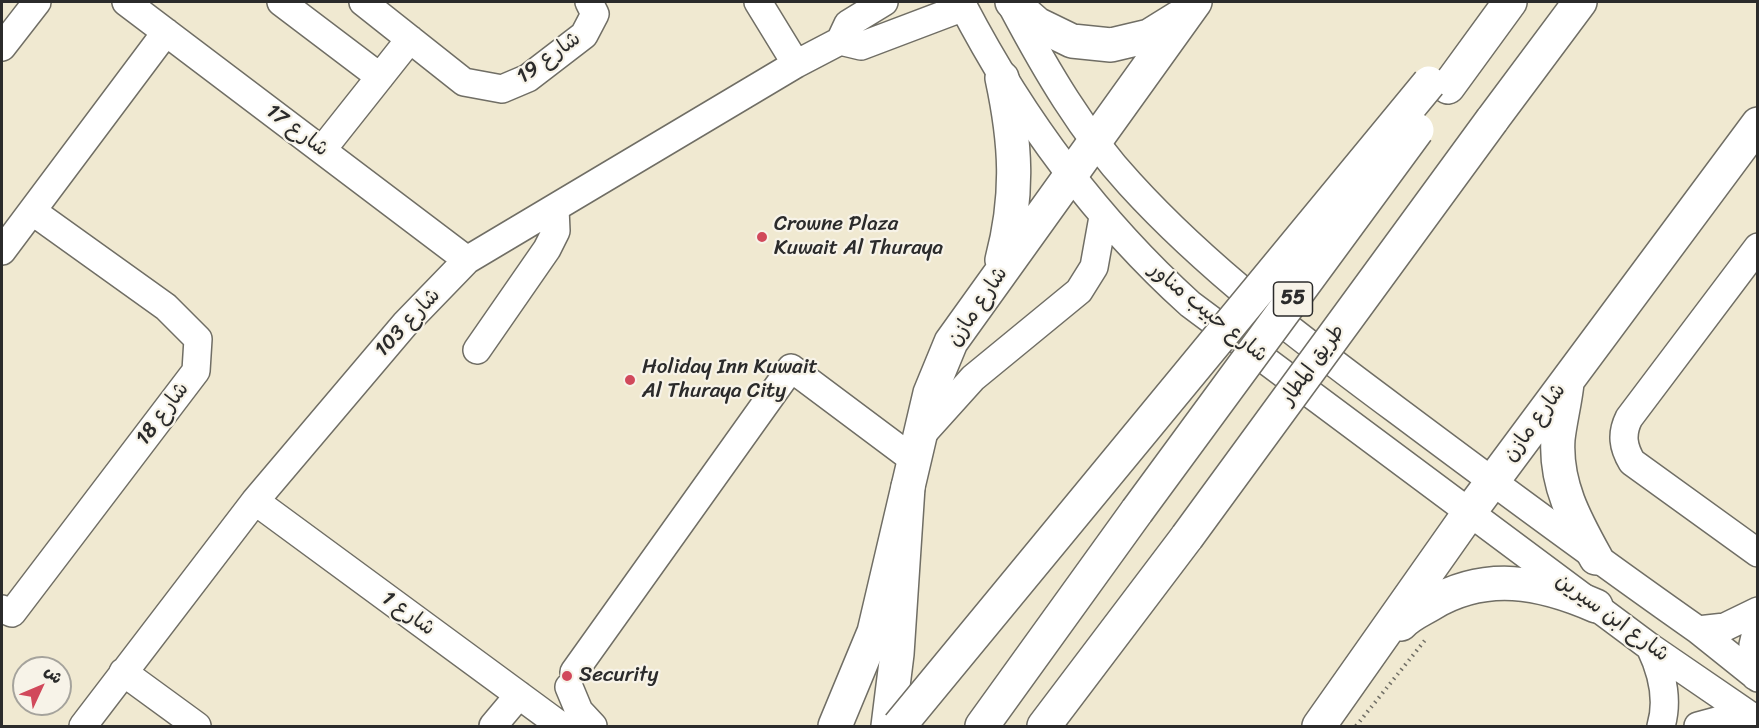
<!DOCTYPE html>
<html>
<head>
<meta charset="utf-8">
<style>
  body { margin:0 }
  #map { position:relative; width:1759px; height:728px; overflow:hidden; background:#f0e9d1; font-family:Sriracha,"Playpen Sans Arabic",sans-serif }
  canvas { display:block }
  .frame { position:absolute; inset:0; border:3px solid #2b2b2b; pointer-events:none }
  .north { position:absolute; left:12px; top:656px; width:60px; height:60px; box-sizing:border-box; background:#f7f3e8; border:2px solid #a5a39c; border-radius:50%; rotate:46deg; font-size:16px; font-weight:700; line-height:24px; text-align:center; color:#2b2b2b }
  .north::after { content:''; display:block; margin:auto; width:21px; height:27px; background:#d1495b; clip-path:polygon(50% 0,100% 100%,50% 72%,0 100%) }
</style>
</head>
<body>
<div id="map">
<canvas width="1759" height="728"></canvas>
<div class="frame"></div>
<div class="north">ش</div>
</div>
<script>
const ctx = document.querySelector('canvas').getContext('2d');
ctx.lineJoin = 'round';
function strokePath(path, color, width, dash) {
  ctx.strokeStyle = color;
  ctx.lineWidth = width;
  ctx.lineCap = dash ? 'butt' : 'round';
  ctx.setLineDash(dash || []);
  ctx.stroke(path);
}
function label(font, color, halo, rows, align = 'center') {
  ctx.font = font + ' Sriracha,"Playpen Sans Arabic",sans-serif';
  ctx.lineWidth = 4.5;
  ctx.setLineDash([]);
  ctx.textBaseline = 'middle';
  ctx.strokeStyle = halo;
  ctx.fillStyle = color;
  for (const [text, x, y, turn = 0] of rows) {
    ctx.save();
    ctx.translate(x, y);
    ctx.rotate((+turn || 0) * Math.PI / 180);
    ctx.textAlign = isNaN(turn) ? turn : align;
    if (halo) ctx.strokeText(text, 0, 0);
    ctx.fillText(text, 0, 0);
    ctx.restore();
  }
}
const minor = new Path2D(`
  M 126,2 L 467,260
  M 281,2 L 380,77
  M 363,2 L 464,82 L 502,89 L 528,78 L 584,35 L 595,14 L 589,2
  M 758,2 L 796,64
  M 961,2 C 1020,116 1094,217 1190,304 L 1650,647 L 1758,721
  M 1013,8 C 1046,70 1082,132 1130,184 C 1212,274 1312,347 1410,420 C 1505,491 1601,562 1698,630 L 1758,678
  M 840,41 L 861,46 L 964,7
  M 2,47 L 37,2
  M 322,150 L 410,39
  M 1758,247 L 1629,418 C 1621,434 1623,447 1632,462 L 1758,553
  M 2,251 L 166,32
  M 477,350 L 547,249 L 556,231 L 555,208
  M 918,439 L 973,378 L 1079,291 L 1094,267 L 1103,217
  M 255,501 L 561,726
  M 2,609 L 12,613 L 196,371 L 198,339 L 166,307 L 32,211
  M 1698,630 L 1725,627 L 1758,611
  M 1650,647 C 1662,672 1669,699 1661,726
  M 123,672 L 197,726
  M 574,672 L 791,368 L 914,460
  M 1755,676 L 1753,645 L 1758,624
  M 569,687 L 579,711 L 593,726
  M 83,726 L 255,501 L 405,324 L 467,260 L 796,64 L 840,41 L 848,24 L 884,2
  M 493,726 L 519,695
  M 1698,726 L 1746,713`);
const major = new Path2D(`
  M 1012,2 L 1037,24 L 1072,41 L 1111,45 L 1149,36 L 1178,18
  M 1002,78 C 1016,143 1019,195 1002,260
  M 1567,383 C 1565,402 1560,421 1558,439 C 1555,484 1575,520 1596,558
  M 1401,624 C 1409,615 1421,610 1431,604 C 1486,571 1541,582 1596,606
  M 835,726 L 874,632 L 930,393 L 951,342 L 1195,2
  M 1319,726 L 1469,513 L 1758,124`);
const highway = new Path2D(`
  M 1448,87 L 1510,2
  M 1492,120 L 1580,2
  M 888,726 L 897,654 L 908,487
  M 982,726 L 1137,511
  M 1044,726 L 1187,537`);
strokePath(minor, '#706e65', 30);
strokePath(major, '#706e65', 36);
strokePath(highway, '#706e65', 36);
strokePath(new Path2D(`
  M 1356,726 L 1426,639`), '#706e65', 4, [1.5, 4.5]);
strokePath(minor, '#fff', 27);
strokePath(major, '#fff', 33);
strokePath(highway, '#fff', 33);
const highwayBridge = new Path2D(`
  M 1137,511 L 1417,130
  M 1187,537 L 1492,120
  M 899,726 L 1429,83`);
strokePath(highwayBridge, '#706e65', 36, []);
strokePath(highwayBridge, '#fff', 33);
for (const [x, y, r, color] of [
  [762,237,6,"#d1495b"],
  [630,380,6,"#d1495b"],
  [567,676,6,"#d1495b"]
]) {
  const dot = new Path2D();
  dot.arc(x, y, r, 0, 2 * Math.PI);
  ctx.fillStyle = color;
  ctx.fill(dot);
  strokePath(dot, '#f7f3e8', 2);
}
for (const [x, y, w] of [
  [1293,299,39]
]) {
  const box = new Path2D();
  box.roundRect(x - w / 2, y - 17, w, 34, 4.5);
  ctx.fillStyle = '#f7f3e8';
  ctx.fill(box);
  strokePath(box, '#2b2b2b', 1.5);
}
label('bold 20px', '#2b2b2b', null, [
  ["55",1293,299]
]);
label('21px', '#2b2b2b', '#f7f3e8', [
  ["شارع 19",549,58,-36],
  ["شارع 17",297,131,37],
  ["شارع مازن",978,307,-56],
  ["شارع حبيب مناور",1208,313,39],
  ["شارع 103",408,323,-47],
  ["طريق المطار",1313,365,-54],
  ["شارع 18",163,414,-53],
  ["شارع مازن",1535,423,-54],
  ["شارع 1",408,614,36],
  ["شارع ابن سيرين",1612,618,36]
]);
label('21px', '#2b2b2b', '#f7f3e8', [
  ["Crowne Plaza",774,225],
  ["Kuwait Al Thuraya",774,249],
  ["Holiday Inn Kuwait",642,368],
  ["Al Thuraya City",642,392],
  ["Security",579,676]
], 'left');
</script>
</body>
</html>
